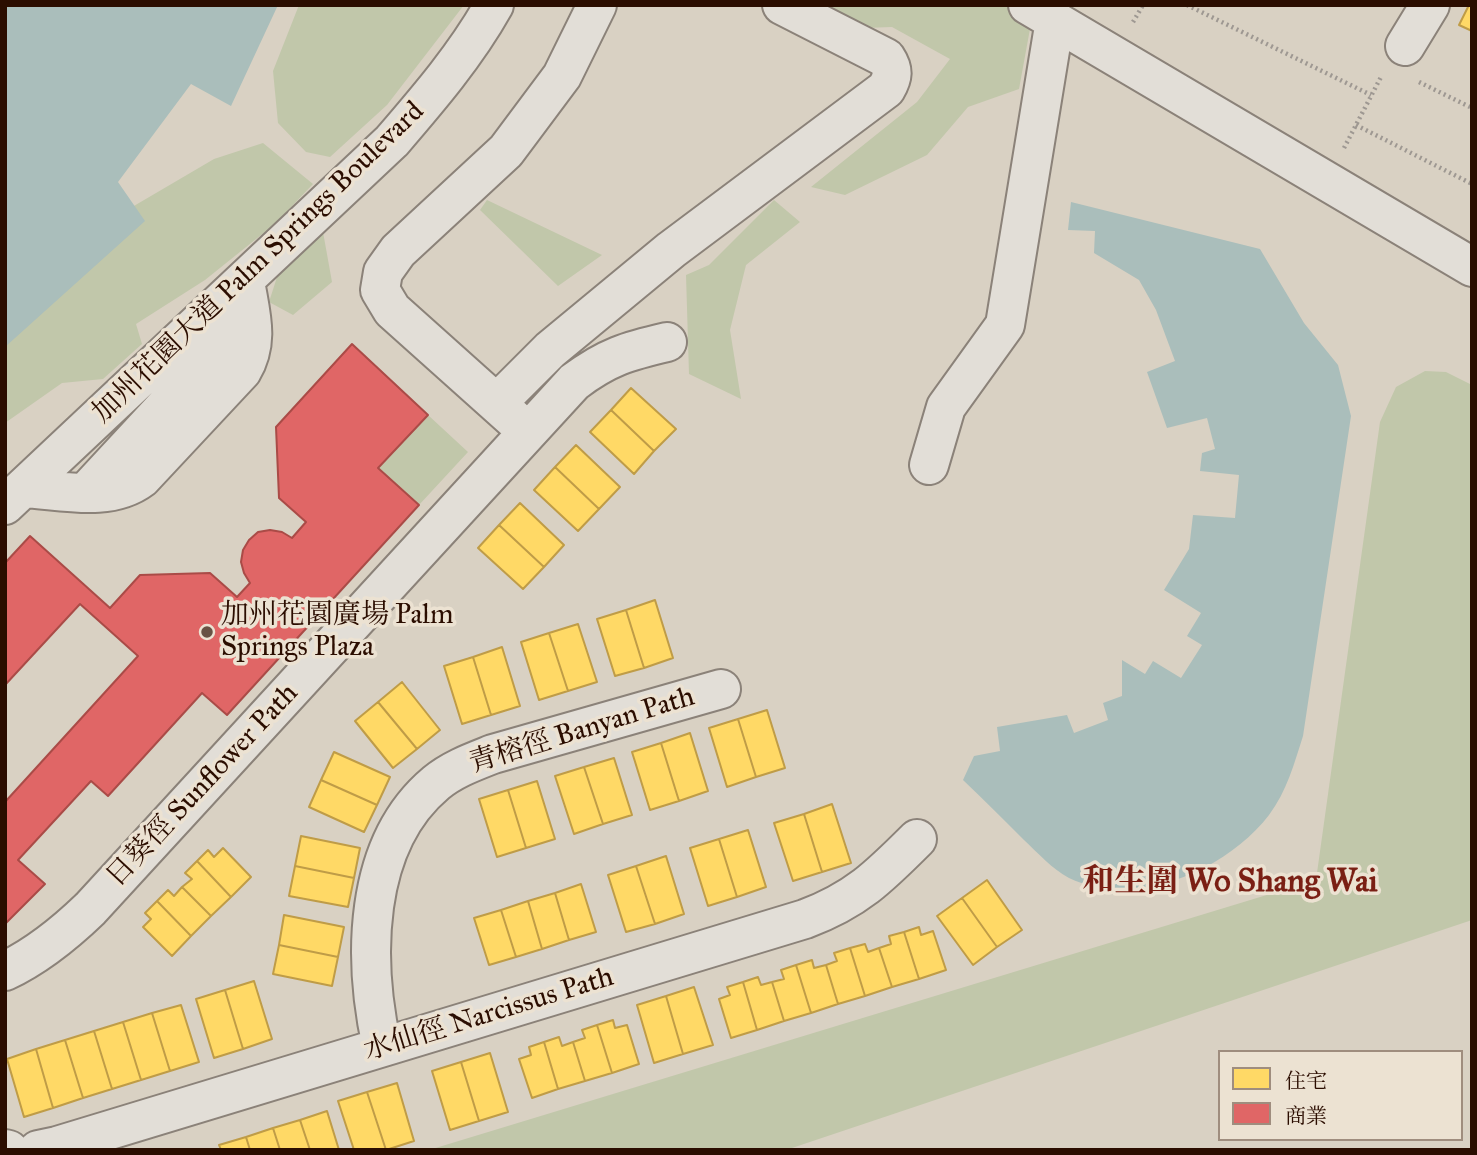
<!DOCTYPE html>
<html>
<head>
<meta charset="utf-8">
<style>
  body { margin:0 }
  #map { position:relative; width:1477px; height:1155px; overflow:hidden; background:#d9d1c3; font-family:"IM FELL Great Primer","Noto Serif TC",serif }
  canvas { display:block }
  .frame { position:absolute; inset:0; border:7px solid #2b0d00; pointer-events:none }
  .legend { position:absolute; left:1218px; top:1050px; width:245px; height:91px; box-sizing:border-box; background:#ece2d2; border:2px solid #9f8d7e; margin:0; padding:9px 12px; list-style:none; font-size:21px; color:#2b0d00 }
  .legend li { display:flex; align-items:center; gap:14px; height:35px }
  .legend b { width:35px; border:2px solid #9f8d7e }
</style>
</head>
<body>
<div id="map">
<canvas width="1477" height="1155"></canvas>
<div class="frame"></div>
<ul class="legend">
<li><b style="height:19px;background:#ffd966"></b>住宅</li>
<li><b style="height:19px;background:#e06666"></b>商業</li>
</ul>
</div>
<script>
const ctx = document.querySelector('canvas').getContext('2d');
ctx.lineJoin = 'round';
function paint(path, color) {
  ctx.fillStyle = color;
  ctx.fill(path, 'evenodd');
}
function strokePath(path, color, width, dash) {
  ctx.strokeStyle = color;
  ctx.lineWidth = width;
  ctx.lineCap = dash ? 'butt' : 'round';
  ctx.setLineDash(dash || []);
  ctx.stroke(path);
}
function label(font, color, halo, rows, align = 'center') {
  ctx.font = font + ' "IM FELL Great Primer","Noto Serif TC",serif';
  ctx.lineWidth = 7;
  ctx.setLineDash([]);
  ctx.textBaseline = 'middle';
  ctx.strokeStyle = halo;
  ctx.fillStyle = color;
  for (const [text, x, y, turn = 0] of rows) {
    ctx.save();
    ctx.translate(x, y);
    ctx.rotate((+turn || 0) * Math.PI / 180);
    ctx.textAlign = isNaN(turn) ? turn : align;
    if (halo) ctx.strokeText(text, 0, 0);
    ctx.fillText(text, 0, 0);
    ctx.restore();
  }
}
paint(new Path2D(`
  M 299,5 L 464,5 L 387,105 L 330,157 L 306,152 L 278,123 L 273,71 Z
  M 829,5 L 1030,5 L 1034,7 L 1019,89 L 968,107 L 927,155 L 845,195 L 811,187 L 917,102 L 950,59 L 892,27 L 835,29 Z
  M 263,143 L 313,184 L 276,223 L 205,280 L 136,324 L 142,344 L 103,379 L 62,383 L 5,423 L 5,336 L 110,220 L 214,159 Z
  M 487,200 L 602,255 L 558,286 L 480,210 Z
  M 774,200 L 800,222 L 746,265 L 730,330 L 741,399 L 689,374 L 686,275 L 709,265 Z
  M 323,232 L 332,282 L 293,315 L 269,302 L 278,274 Z
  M 1425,371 L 1446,372 L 1472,385 L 1472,920 L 786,1150 L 429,1150 L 1316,880 L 1380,422 L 1396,387 Z
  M 428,415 L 468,452 L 419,505 L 378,468 Z`), '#c1c7aa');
paint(new Path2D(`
  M 5,5 L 278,5 L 231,106 L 191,84 L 118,182 L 145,221 L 5,347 Z
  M 1071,202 L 1260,249 L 1304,323 L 1338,365 L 1351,416 L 1303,736 C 1294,764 1287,791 1269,815 C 1227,870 1135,910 1069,878 C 1052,869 1038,853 1024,840 C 1004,820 984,800 963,780 L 974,756 L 1000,751 L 997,727 L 1067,715 L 1074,733 L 1108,720 L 1103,703 L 1122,696 L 1122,660 L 1145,674 L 1153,661 L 1181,678 L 1202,645 L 1187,636 L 1201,613 L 1164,590 L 1189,549 L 1193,515 L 1235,518 L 1239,475 L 1200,471 L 1202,453 L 1215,449 L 1207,418 L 1167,428 L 1147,372 L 1175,361 L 1156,310 L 1139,280 L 1094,253 L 1095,231 L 1068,230 Z`), '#aabebb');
const homes = new Path2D(`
  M 1469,5 L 1472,5 L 1472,31 L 1459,25 Z
  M 631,388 L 676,429 L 654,451 L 611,410 Z
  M 611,410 L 654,451 L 634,474 L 590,432 Z
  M 576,445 L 620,487 L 599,509 L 555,467 Z
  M 555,467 L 599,509 L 578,531 L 534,490 Z
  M 520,503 L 564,545 L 544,567 L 499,525 Z
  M 499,525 L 544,567 L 523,589 L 478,548 Z
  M 655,600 L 673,658 L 644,668 L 626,610 Z
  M 626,610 L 644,668 L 615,676 L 597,619 Z
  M 578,624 L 597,682 L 568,691 L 549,633 Z
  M 549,633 L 568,691 L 539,700 L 521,642 Z
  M 502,647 L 520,706 L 491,715 L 473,657 Z
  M 473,657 L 491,715 L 462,724 L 444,666 Z
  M 402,682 L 440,730 L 417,749 L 378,702 Z
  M 378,702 L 417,749 L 393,768 L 355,721 Z
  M 767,710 L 785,768 L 756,777 L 738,719 Z
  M 738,719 L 756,777 L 727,787 L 709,728 Z
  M 690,733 L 708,791 L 679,801 L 661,743 Z
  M 661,743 L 679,801 L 650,810 L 632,752 Z
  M 334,752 L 390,777 L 377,805 L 321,780 Z
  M 614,758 L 632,815 L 603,824 L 584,767 Z
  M 584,767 L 603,824 L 574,834 L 555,776 Z
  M 321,780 L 377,805 L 364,832 L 309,807 Z
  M 537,781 L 555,839 L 526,848 L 508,790 Z
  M 508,790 L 526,848 L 497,857 L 479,799 Z
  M 832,804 L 851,863 L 822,872 L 804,814 Z
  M 804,814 L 822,872 L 793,881 L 774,823 Z
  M 748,830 L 766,887 L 737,897 L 719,839 Z
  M 301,836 L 360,848 L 354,878 L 295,866 Z
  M 719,839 L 737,897 L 708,906 L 690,848 Z
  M 223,848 L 251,877 L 231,897 L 197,861 L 208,850 L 214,857 Z
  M 666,856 L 684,914 L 655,924 L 636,866 Z
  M 197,861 L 231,897 L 211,916 L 182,887 L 192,879 L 185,873 Z
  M 295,866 L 354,878 L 348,907 L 289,896 Z
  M 636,866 L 655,924 L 626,932 L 608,875 Z
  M 987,880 L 1022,930 L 997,947 L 962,898 Z
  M 581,884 L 596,932 L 569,940 L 555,893 Z
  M 182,887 L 211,916 L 191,936 L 157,901 L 168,890 L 174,896 Z
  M 555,893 L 569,940 L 542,949 L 528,901 Z
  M 962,898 L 997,947 L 973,965 L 937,916 Z
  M 157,901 L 191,936 L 172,956 L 143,927 L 151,919 L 145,913 Z
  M 528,901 L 542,949 L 516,957 L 501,910 Z
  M 501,910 L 516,957 L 489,965 L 474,918 Z
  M 284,915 L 344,927 L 338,957 L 279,945 Z
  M 919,927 L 921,935 L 933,931 L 946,970 L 919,979 L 904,932 Z
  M 904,932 L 919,979 L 892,987 L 879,948 L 891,944 L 889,936 Z
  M 865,944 L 868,952 L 879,948 L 892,987 L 865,996 L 850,948 Z
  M 279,945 L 338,957 L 332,986 L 273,974 Z
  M 850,948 L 865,996 L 838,1004 L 826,965 L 837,961 L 834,953 Z
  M 812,960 L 814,968 L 826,965 L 838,1004 L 811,1013 L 796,965 Z
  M 796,965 L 811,1013 L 784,1021 L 772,982 L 784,979 L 781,970 Z
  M 758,977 L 761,985 L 772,982 L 784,1021 L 757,1030 L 743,982 Z
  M 254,981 L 272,1039 L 243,1049 L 225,990 Z
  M 743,982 L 757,1030 L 731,1038 L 719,999 L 730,995 L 727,987 Z
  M 694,987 L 713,1045 L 683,1054 L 666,996 Z
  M 225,990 L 243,1049 L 214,1058 L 196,999 Z
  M 666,996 L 683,1054 L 654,1063 L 637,1005 Z
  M 181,1005 L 199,1062 L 170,1071 L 152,1013 Z
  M 152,1013 L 170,1071 L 141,1080 L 123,1022 Z
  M 613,1020 L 615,1028 L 627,1025 L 639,1064 L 612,1073 L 597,1025 Z
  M 123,1022 L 141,1080 L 112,1089 L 94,1031 Z
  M 597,1025 L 612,1073 L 585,1081 L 573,1042 L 585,1038 L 582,1030 Z
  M 94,1031 L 112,1089 L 83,1098 L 65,1040 Z
  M 559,1037 L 562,1046 L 573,1042 L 585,1081 L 558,1089 L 544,1042 Z
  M 65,1040 L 83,1098 L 53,1108 L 36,1049 Z
  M 544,1042 L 558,1089 L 532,1098 L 519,1059 L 531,1055 L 529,1047 Z
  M 36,1049 L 53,1108 L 24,1117 L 7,1059 Z
  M 490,1053 L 508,1112 L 479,1121 L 461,1062 Z
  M 461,1062 L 479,1121 L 450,1130 L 432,1071 Z
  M 397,1083 L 414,1141 L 386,1150 L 367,1092 Z
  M 367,1092 L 386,1150 L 354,1150 L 338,1101 Z
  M 327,1111 L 339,1150 L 310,1150 L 300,1120 Z
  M 300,1120 L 310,1150 L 280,1150 L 273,1128 Z
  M 273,1128 L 280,1150 L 250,1150 L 246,1137 Z
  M 246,1137 L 250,1150 L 221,1150 L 219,1145 Z`);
paint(homes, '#ffd966');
strokePath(homes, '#bf9c47', 2);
const shops = new Path2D(`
  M 352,344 L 428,415 L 378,468 L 419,505 L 227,715 L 202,693 L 108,796 L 91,781 L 18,860 L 45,884 L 5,924 L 5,802 L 138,656 L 80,604 L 5,685 L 5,563 L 30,536 L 110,608 L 140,575 L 210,573 L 237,597 L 250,583 L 244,573 L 241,562 L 243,550 L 249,540 L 258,532 L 270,530 L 282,532 L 292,538 L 306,522 L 279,498 L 276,427 Z`);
paint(shops, '#e06666');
strokePath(shops, '#aa4b47', 2);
const minor = new Path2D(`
  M 1028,5 L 1472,267
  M 1405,46 L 1430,5
  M 497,403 L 550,350 L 671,250 L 886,89 C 893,77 894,70 886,58 L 782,5
  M 516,421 L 392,310 L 380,290 L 383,272 L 398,251 L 506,151 L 562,76 L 597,5
  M 929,465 L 946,407 L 1005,325 L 1055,20
  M 23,488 C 62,490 109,503 142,478 L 242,371 C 260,341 250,313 245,281
  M 86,492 L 250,315
  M 5,505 L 392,141 C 429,98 466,55 494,5
  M 5,971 C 37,956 64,934 90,909 L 574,382 C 607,357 628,351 667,342
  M 382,1047 C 363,961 362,845 436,783 C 453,769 473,762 493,754 L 721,689
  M 5,1149 L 9,1150
  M 38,1150 L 57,1146 L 805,919 C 856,900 879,877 917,839`);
strokePath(minor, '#8b8279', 42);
strokePath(new Path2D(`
  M 1187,5 L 1371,95
  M 1133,22 L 1143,5
  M 1419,82 L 1472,108
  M 1356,125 L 1472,184
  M 1344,148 L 1382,75`), '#9e9892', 4.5, [2, 3.5]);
strokePath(minor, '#e2ded7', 38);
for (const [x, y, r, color] of [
  [207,632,7,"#685244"]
]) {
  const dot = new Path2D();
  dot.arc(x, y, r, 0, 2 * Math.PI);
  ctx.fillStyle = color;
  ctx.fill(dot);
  strokePath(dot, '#ece2d2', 2.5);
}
label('28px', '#2b0d00', '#ece2d2', [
  ["加州花園大道 Palm Springs Boulevard",259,263,-44],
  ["青榕徑 Banyan Path",582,731,-17],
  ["日葵徑 Sunflower Path",203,786,-47],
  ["水仙徑 Narcissus Path",489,1015,-17]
]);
label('28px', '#2b0d00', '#ece2d2', [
  ["加州花園廣場 Palm",221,616],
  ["Springs Plaza",221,648]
], 'left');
label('bold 32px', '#7a1f14', '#ece2d2', [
  ["和生圍 Wo Shang Wai",1230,883]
]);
</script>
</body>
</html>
